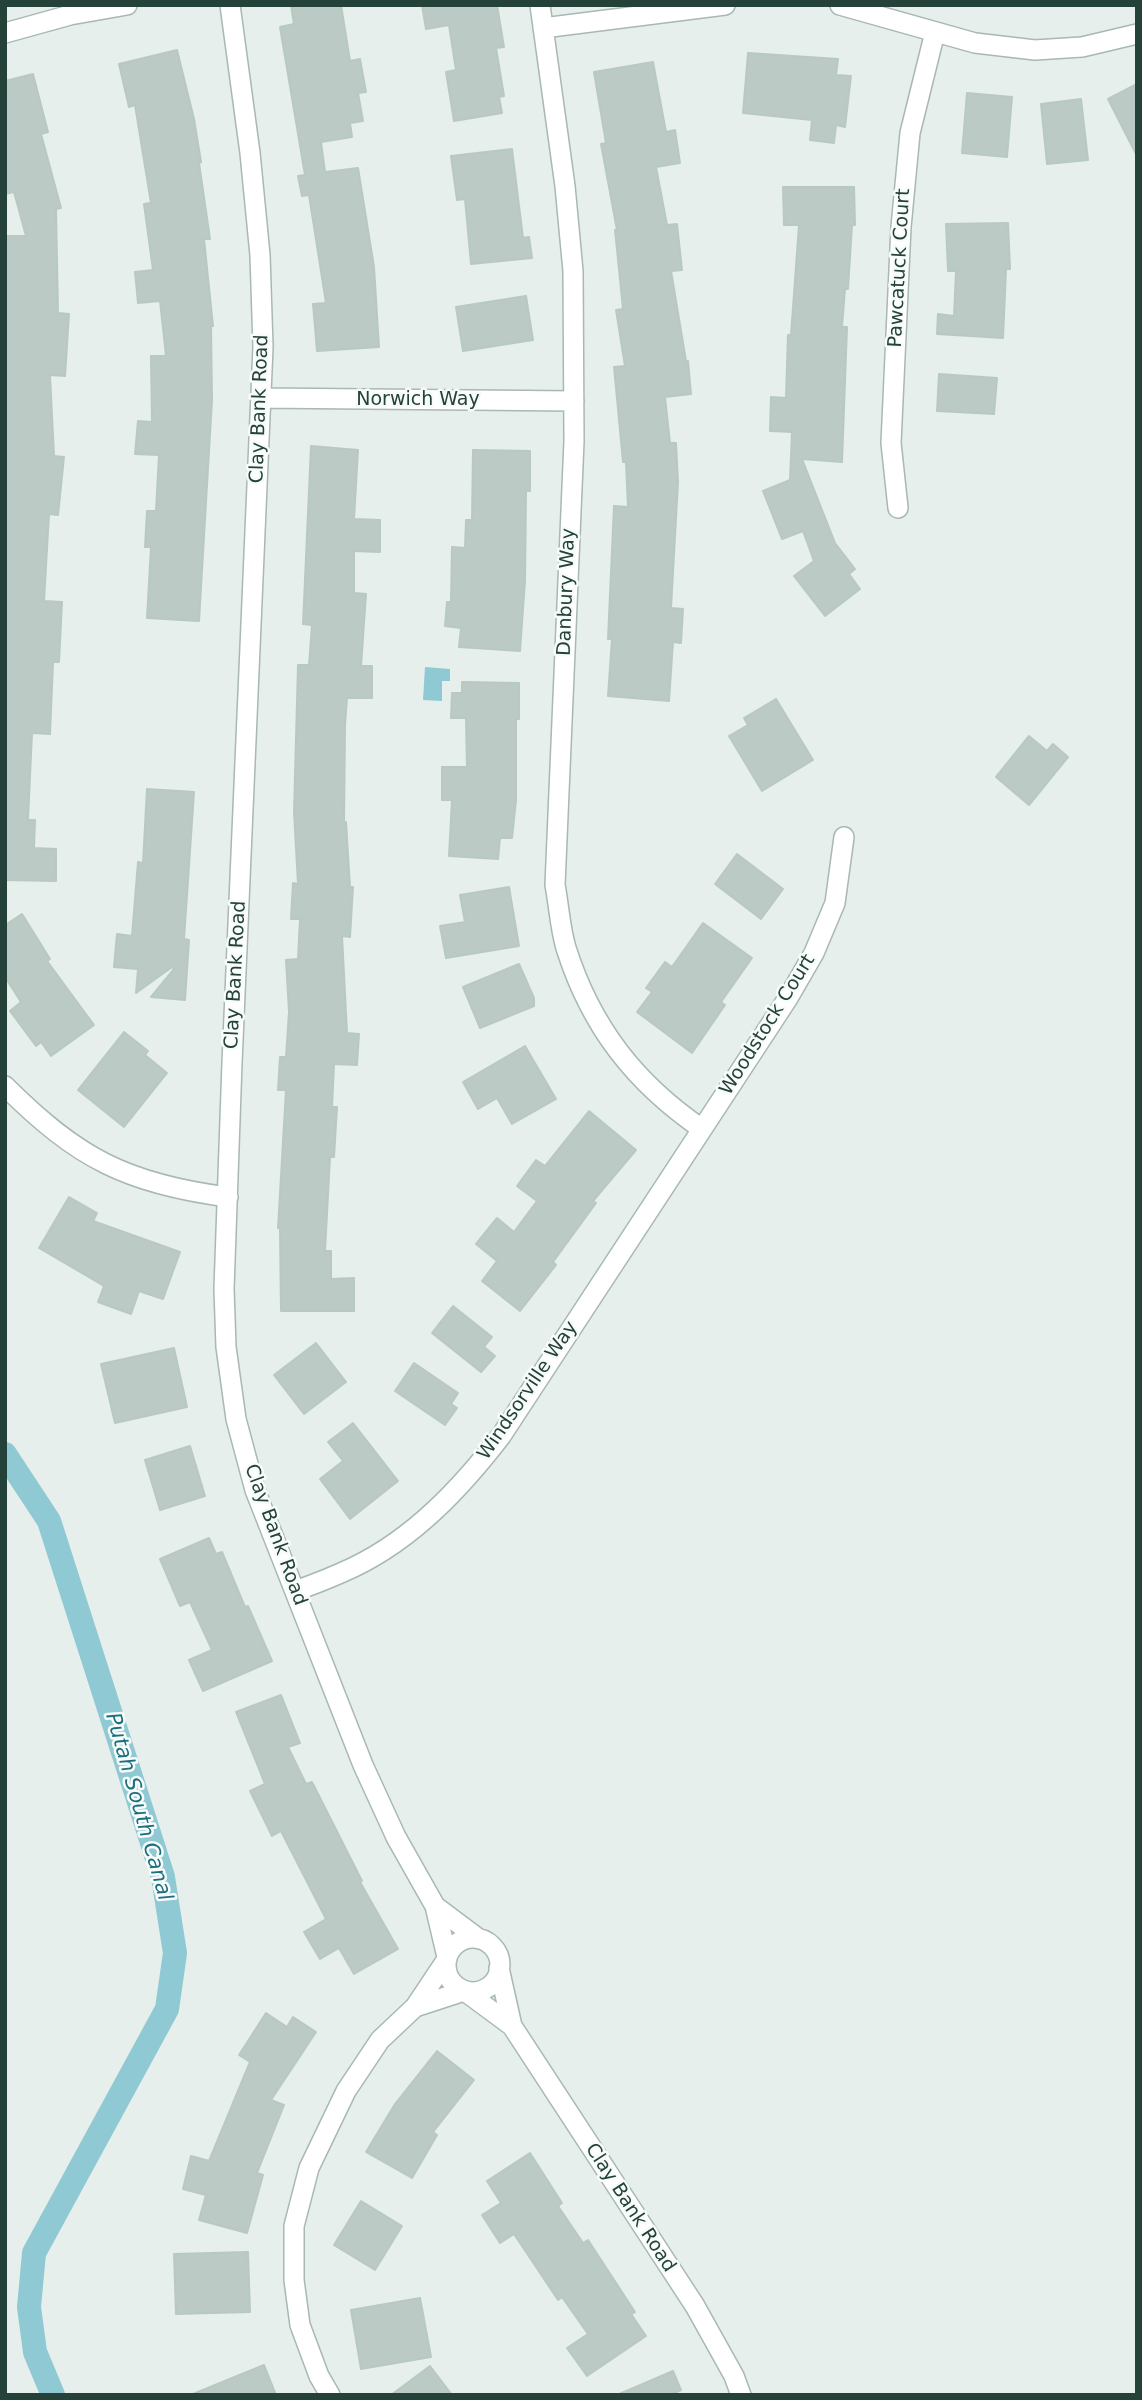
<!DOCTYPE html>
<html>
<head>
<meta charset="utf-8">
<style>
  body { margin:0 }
  #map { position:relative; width:1142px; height:2400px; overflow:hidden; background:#e6efeb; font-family:"DejaVu Sans",sans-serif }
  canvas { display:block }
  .frame { position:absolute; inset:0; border:7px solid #24423a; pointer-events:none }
</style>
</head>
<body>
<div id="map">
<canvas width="1142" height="2400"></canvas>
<div class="frame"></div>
</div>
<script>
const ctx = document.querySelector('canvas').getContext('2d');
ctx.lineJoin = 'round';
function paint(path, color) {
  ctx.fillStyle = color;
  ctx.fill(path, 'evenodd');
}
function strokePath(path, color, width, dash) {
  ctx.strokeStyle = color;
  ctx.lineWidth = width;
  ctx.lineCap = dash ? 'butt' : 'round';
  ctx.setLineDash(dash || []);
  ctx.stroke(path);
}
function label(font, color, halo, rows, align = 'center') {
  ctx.font = font + ' "DejaVu Sans",sans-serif';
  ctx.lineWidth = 5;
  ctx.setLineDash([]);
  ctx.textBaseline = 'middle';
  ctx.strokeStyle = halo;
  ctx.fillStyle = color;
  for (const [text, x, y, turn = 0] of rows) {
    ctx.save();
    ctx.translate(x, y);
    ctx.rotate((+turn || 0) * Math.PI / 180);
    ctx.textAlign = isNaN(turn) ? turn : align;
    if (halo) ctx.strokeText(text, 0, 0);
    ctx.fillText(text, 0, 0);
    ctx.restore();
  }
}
paint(new Path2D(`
  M 425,667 L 450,669 L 450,681 L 442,681 L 442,701 L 423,700 Z`), '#8ec9d4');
strokePath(new Path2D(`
  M 5,1454 L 49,1521 L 163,1877 L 175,1953 L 167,2009 L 34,2253 L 29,2307 L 35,2352 L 53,2395`), '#8ec9d4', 24);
const building = new Path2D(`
  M 291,5 L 341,5 L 350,61 L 360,59 L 366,92 L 358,93 L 363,121 L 350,123 L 352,137 L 321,142 L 325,172 L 358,168 L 374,267 L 379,347 L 317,351 L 313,304 L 326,303 L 309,195 L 302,196 L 298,176 L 305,175 L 280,27 L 294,24 Z
  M 422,5 L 497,5 L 504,47 L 496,48 L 504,96 L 499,97 L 502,113 L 454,121 L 446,72 L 456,70 L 449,25 L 426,29 Z
  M 177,50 L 194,119 L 201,162 L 199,163 L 210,239 L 204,239 L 213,326 L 211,326 L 212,400 L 199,621 L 147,618 L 151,547 L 145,547 L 147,511 L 156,511 L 159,455 L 135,454 L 138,421 L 152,422 L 151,356 L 166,356 L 160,301 L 138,303 L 135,272 L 153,270 L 144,204 L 151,203 L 135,105 L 129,107 L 119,64 Z
  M 748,53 L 838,59 L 836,75 L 851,76 L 845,127 L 836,125 L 834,143 L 810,140 L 812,120 L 743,113 Z
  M 653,62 L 666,132 L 675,130 L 680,163 L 656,167 L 667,225 L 677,224 L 682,270 L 671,271 L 686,361 L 688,361 L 691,394 L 665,397 L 670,443 L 676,443 L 678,482 L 671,608 L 683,609 L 681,643 L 673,642 L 669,701 L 608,696 L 612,639 L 608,639 L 614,506 L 628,507 L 626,462 L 623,462 L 614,367 L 625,366 L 616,310 L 623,309 L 615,230 L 617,230 L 601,144 L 606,143 L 594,72 Z
  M 33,74 L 48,132 L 41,134 L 61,208 L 56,209 L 58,313 L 69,314 L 65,376 L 50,375 L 54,456 L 64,457 L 58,515 L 49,514 L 44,601 L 62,602 L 59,662 L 53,662 L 50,734 L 32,733 L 28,820 L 35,820 L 34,848 L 56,849 L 56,881 L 5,880 L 5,236 L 26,236 L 14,192 L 5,194 L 5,81 Z
  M 1137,84 L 1137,156 L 1108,99 Z
  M 967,93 L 1012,97 L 1007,157 L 962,153 Z
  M 1081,99 L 1088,160 L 1047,164 L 1041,104 Z
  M 512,149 L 523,238 L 529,237 L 532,258 L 471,264 L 465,199 L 457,200 L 451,156 Z
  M 783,187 L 854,187 L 855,225 L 852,225 L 848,289 L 845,289 L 842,327 L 847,327 L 842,462 L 802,459 L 835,543 L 855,569 L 849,574 L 860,589 L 825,616 L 794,576 L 814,561 L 803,531 L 782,539 L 763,491 L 790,480 L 792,432 L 770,431 L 771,397 L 786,398 L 788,335 L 791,335 L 799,225 L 784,225 Z
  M 1008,223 L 1010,269 L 1006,269 L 1003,338 L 937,334 L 938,314 L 954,316 L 956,271 L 948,271 L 946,224 Z
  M 526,296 L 533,340 L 463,351 L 456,307 Z
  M 939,374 L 997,378 L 994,414 L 937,411 Z
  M 311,446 L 358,450 L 354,519 L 380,520 L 380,552 L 354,551 L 354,593 L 366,594 L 361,666 L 372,666 L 372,698 L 347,698 L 345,725 L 344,822 L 346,822 L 350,887 L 353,887 L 350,937 L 342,936 L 347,1033 L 359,1034 L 357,1065 L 334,1064 L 332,1107 L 337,1107 L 334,1157 L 330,1157 L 325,1251 L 331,1251 L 331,1279 L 354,1278 L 354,1311 L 281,1311 L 280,1228 L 278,1228 L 286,1090 L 278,1090 L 280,1057 L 286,1057 L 289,1012 L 286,960 L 298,959 L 300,919 L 291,919 L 293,883 L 298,884 L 294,812 L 298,665 L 309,665 L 312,625 L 303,624 Z
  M 473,450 L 530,451 L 530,491 L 526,491 L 525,581 L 520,651 L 459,647 L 461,628 L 445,626 L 447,602 L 451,602 L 452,547 L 465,548 L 466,520 L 472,520 Z
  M 462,682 L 519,683 L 519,719 L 516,719 L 516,800 L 512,838 L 500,838 L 498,859 L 449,856 L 452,800 L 442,800 L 442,767 L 467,767 L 466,718 L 451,718 L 452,693 L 462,693 Z
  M 776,699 L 813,760 L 762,791 L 729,736 L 748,725 L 744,718 Z
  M 1029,736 L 1047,751 L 1053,744 L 1068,757 L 1029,805 L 996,777 Z
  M 147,789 L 194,792 L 184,939 L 189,940 L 185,1000 L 151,997 L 174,969 L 172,967 L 136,993 L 138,969 L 114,967 L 117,934 L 132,936 L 138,862 L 143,863 Z
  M 737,854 L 783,889 L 761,919 L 715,884 Z
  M 509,887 L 519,946 L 446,958 L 440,926 L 465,922 L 460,895 Z
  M 22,914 L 50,959 L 47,961 L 94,1025 L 51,1056 L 41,1042 L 36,1046 L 10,1011 L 21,1002 L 5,977 L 5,925 Z
  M 703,923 L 752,958 L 721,1002 L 725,1005 L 692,1053 L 637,1012 L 652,992 L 646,988 L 665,962 L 672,967 Z
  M 519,964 L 534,998 L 534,1006 L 480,1028 L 463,987 Z
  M 124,1032 L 148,1051 L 145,1055 L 167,1073 L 124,1127 L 78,1090 Z
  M 525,1046 L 556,1099 L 512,1124 L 497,1098 L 478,1109 L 463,1082 Z
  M 589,1111 L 636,1150 L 593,1201 L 596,1203 L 553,1262 L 556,1265 L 520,1311 L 482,1281 L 497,1261 L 476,1244 L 497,1218 L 514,1232 L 537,1201 L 517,1186 L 536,1160 L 545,1166 Z
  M 69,1197 L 97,1213 L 93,1221 L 180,1252 L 163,1299 L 139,1291 L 131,1314 L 98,1302 L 104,1286 L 39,1248 Z
  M 453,1306 L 492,1337 L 484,1347 L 495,1356 L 481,1372 L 432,1333 Z
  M 316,1343 L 346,1382 L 304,1414 L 274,1375 Z
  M 174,1348 L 187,1407 L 115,1423 L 101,1364 Z
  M 414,1363 L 458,1393 L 451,1404 L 457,1408 L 445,1425 L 395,1391 Z
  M 353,1423 L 398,1481 L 350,1519 L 320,1479 L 343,1461 L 328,1442 Z
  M 190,1446 L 205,1496 L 160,1510 L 145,1460 Z
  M 209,1538 L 216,1554 L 222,1552 L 245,1607 L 248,1606 L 272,1661 L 203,1691 L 189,1660 L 212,1650 L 190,1602 L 180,1606 L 160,1559 Z
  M 281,1695 L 300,1743 L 288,1747 L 306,1784 L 312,1782 L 362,1881 L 360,1882 L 398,1949 L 354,1974 L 339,1948 L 320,1959 L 304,1932 L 326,1919 L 281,1831 L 272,1836 L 250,1791 L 265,1784 L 236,1712 Z
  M 266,2013 L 287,2027 L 293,2017 L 316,2032 L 271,2100 L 284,2105 L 257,2173 L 263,2175 L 247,2233 L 199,2220 L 206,2195 L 183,2189 L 191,2156 L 209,2161 L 250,2062 L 239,2055 Z
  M 437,2051 L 474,2080 L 433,2132 L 437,2135 L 412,2178 L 366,2152 L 395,2104 Z
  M 530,2153 L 562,2203 L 558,2206 L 583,2243 L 588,2240 L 635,2312 L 631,2314 L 646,2336 L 587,2376 L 567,2348 L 588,2334 L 562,2297 L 558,2300 L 514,2234 L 500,2243 L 482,2215 L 501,2203 L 487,2181 Z
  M 361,2201 L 402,2226 L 375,2270 L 334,2245 Z
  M 248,2252 L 250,2312 L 176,2314 L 174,2254 Z
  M 420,2298 L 431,2357 L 361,2369 L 351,2310 Z
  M 264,2365 L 276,2395 L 193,2395 L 193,2394 Z
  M 430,2366 L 452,2395 L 391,2395 Z
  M 673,2371 L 681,2390 L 670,2395 L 617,2395 Z`);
paint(building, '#bbcac4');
strokePath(building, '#b8c9c2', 2);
const minor = new Path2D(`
  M 230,5 L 250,153 L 260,255 L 263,347 L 232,1063 L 224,1289 L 226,1347 L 236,1419 L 255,1490 L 363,1765 L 396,1837 L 435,1906 L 447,1957
  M 540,5 L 565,186 L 573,271 L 574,441 L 555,885 C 559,906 560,928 566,948 C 591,1027 635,1083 702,1129
  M 840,5 L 975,43 L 1035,50 L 1082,47 L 1137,34
  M 543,28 L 725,5
  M 5,33 L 70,15 L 127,5
  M 262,398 L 574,401
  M 898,508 L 891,443 L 901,227 L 910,133 L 935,32
  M 5,1086 C 77,1158 127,1184 228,1197
  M 295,1591 C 315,1584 335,1576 354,1567 C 414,1538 461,1488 501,1436 L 788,998 L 814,953 L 835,903 L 844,837
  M 435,1906 L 479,1939
  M446 1965a27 27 0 1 1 54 0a27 27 0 1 1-54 0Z
  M 499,1968 L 512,2026
  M 466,1992 L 512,2026 L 695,2306 L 734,2376 L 741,2395
  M 415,2007 L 464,1991
  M 330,2395 L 319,2376 L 300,2325 L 294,2280 L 294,2226 L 309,2168 L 346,2091 L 380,2040 L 415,2007 L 447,1959`);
strokePath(minor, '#a8b8b2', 22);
strokePath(minor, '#fff', 19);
label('19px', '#24423a', '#f7fbf9', [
  ["Pawcatuck Court",900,268,-87],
  ["Norwich Way",418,400],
  ["Clay Bank Road",260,409,-88],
  ["Danbury Way",567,592,-88],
  ["Clay Bank Road",236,975,-87],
  ["Woodstock Court",768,1025,-58],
  ["Windsorville Way",528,1391,-56],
  ["Clay Bank Road",275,1535,70],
  ["Clay Bank Road",630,2208,57]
]);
label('italic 21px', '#1c6f80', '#f7fbf9', [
  ["Putah South Canal",138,1807,74]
]);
</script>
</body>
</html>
